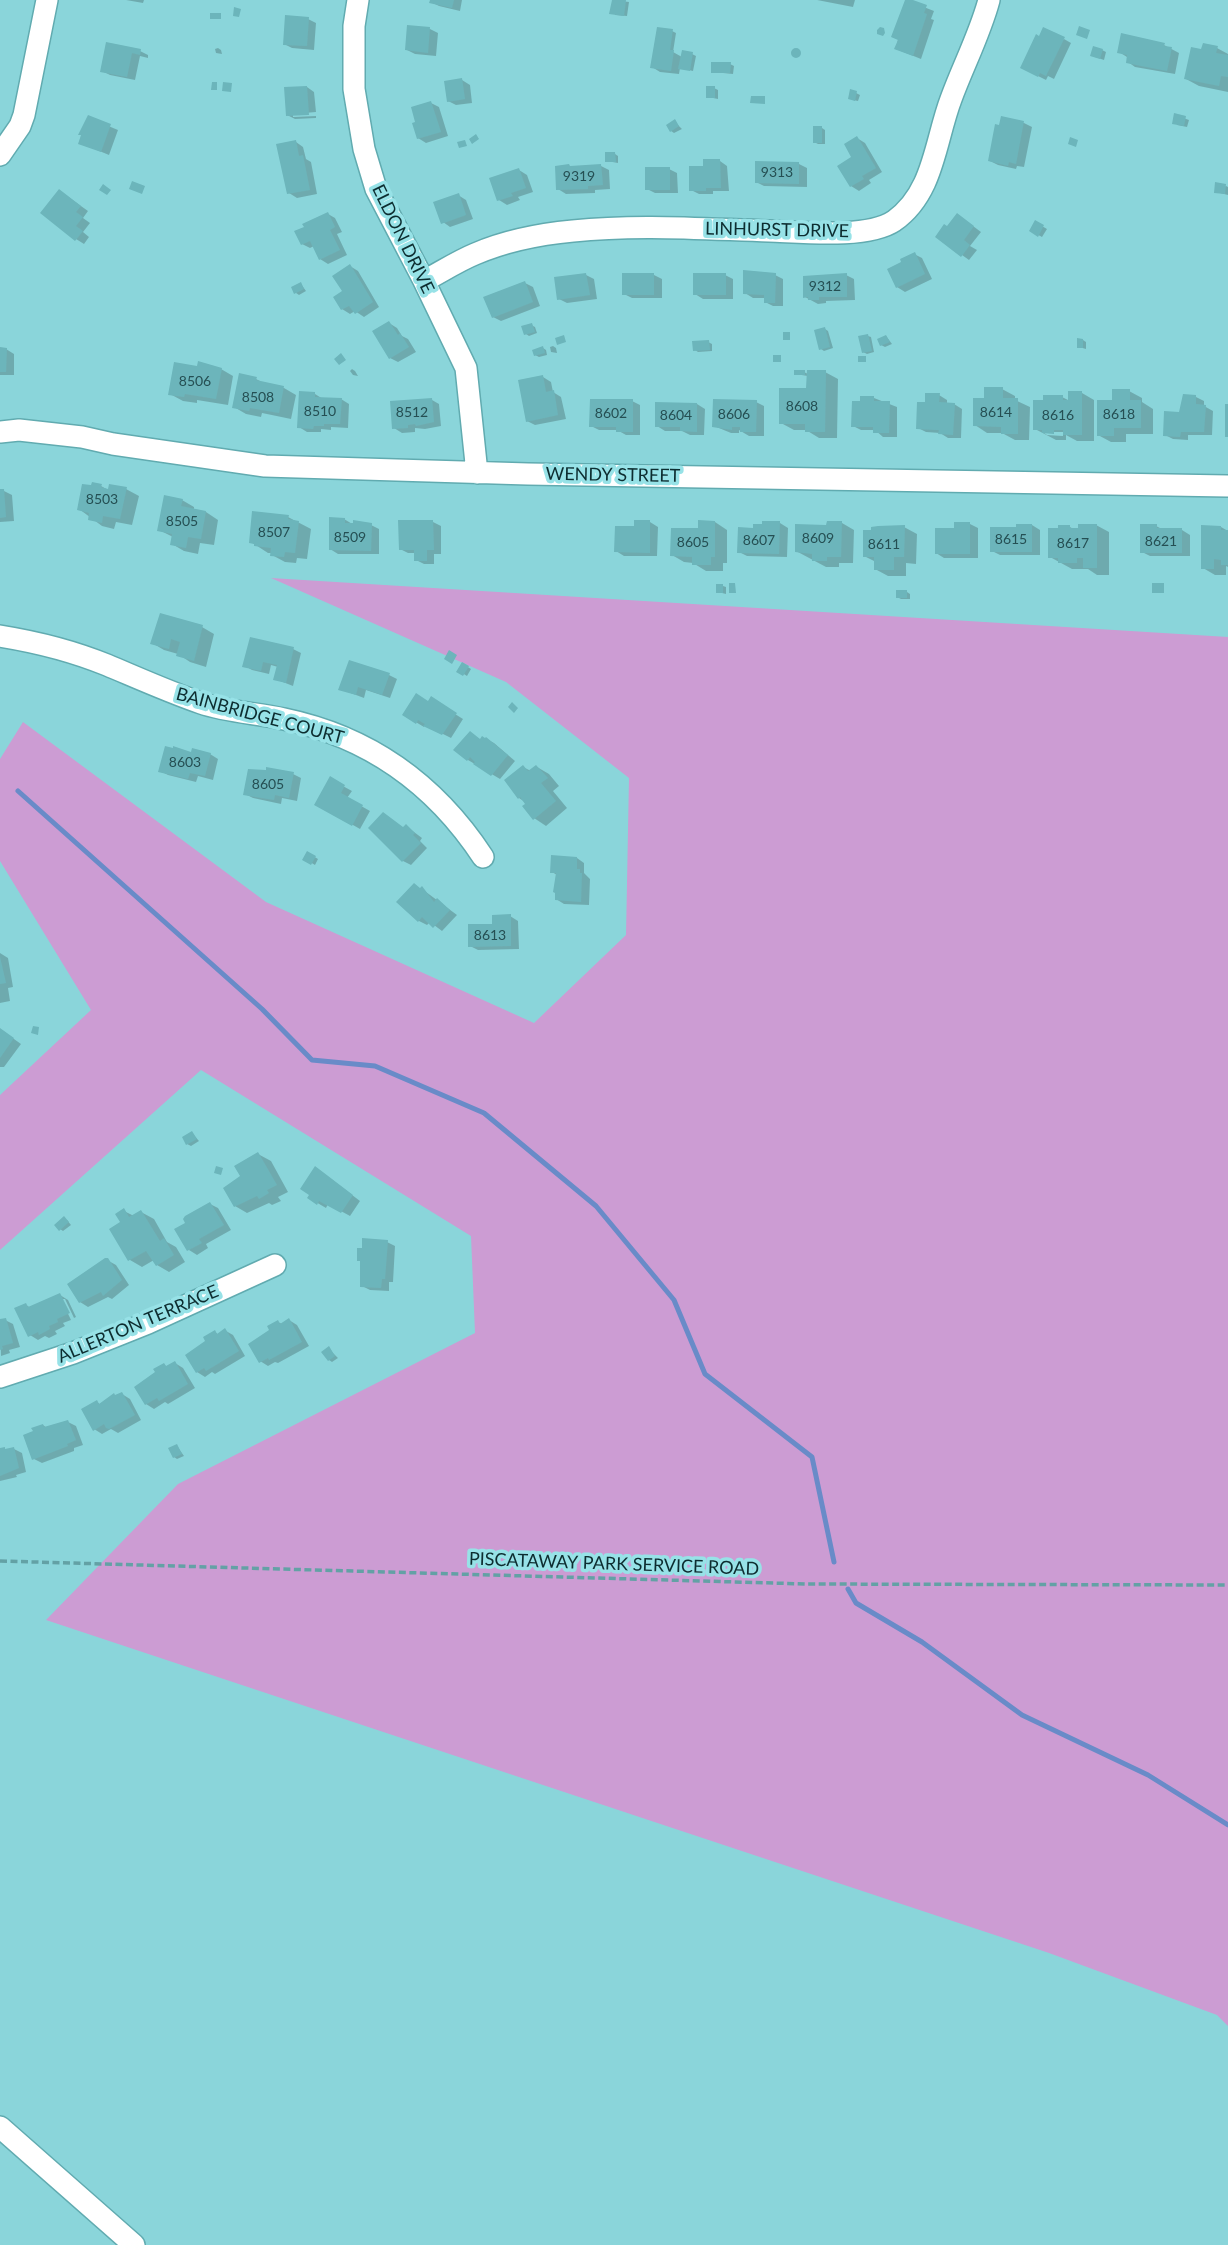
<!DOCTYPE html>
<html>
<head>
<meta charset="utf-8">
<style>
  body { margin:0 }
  canvas { display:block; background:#8ad5da }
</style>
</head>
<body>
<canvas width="1228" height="2245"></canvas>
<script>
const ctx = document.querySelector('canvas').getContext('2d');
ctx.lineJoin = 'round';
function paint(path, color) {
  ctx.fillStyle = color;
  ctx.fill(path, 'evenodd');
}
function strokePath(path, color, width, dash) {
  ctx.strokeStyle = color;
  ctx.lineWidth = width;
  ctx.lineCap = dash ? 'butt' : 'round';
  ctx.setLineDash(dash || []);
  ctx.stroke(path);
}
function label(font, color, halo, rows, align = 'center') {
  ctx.font = font + ' Lato,sans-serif';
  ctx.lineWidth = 7;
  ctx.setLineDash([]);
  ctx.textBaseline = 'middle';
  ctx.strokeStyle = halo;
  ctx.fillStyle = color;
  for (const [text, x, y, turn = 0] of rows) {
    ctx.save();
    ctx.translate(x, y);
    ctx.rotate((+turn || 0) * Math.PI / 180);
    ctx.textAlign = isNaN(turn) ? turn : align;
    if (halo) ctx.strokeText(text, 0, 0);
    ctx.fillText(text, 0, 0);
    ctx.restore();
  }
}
paint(new Path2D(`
  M 271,578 L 1228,637 L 1228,2026 L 1217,2015 L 1049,1953 L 46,1620 L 178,1484 L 475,1333 L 471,1236 L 201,1070 L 0,1250 L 0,1095 L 91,1010 L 0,861 L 0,759 L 23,722 L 266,902 L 534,1023 L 626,935 L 629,778 L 506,682 Z`), '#cc9cd3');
paint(new Path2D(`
  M 126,0 L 144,0 L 143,3 Z
  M 431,0 L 462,0 L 460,11 L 439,6 L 431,2 Z
  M 613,0 L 629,2 L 627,16 L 615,15 Z
  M 817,0 L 855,0 L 853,7 Z
  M 906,0 L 934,11 L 931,19 L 934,20 L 921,59 L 896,49 Z
  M 308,19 L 316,23 L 314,50 L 292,48 L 284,44 Z
  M 409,27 L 430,29 L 438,33 L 436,56 L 415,54 L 407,50 Z
  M 672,31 L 676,33 L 673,52 L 682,57 L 692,54 L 696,56 L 693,71 L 680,68 L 679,74 L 660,72 L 652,67 Z
  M 1064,39 L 1071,43 L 1054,79 L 1048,76 L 1046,80 L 1030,72 Z
  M 107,44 L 140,51 L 148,55 L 148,58 L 140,56 L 135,80 L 110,75 L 102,71 Z
  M 1164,45 L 1179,53 L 1175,74 L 1135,67 L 1128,62 L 1127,57 L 1119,52 Z
  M 218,48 L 221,50 L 222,54 L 216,53 L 215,49 Z
  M 1217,48 L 1228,54 L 1228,92 L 1199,86 L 1186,79 L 1203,51 Z
  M 1102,50 L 1106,52 L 1104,60 L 1095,57 Z
  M 730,64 L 734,66 L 733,74 L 713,72 Z
  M 462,80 L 470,85 L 472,103 L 456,105 L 448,101 Z
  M 307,87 L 314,92 L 316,112 L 293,114 L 293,117 L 316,116 L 316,118 L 295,119 L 287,115 Z
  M 714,88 L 718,90 L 718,99 L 708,97 Z
  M 856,93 L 860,95 L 858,101 L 853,100 Z
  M 431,103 L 439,107 L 448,136 L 426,143 L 418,138 L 418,123 Z
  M 1175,115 L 1189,120 L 1187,127 L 1177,125 Z
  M 89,118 L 118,130 L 109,155 L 80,143 Z
  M 1002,118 L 1024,123 L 1032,127 L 1024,167 L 1017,166 L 1016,169 L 998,165 L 990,161 Z
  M 675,122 L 682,129 L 674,133 L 671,131 Z
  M 822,128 L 825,130 L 825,144 L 818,144 L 814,142 Z
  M 857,138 L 865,143 L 882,172 L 869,180 L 871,183 L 859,191 L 851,186 Z
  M 296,142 L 303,147 L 306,159 L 311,162 L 317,194 L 297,198 L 289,193 Z
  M 615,154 L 618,156 L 618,163 L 607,161 Z
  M 720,161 L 727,166 L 729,191 L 713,191 L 713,194 L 699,194 L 691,190 L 705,168 Z
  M 799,164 L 807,168 L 807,187 L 764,186 L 756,182 Z
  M 601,166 L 609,170 L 610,189 L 595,190 L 595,193 L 566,194 L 558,189 Z
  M 669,169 L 677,173 L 678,193 L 655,193 L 647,189 Z
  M 519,170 L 527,175 L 533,192 L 518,197 L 520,200 L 507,205 L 499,200 Z
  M 1226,186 L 1228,187 L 1228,195 L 1216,192 Z
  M 458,195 L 466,200 L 473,219 L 450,227 L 443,222 Z
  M 67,196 L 88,211 L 83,218 L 90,223 L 83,232 L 89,237 L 84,244 L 76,239 Z
  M 328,214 L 335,218 L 342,232 L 337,234 L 347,255 L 328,264 L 320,259 L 314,246 L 310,248 L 302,244 Z
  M 965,220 L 981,232 L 970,246 L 977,250 L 969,260 L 962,255 Z
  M 1035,222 L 1047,229 L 1042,237 L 1031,231 Z
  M 914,254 L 922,258 L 932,279 L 905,292 L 897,287 Z
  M 350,266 L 358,271 L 379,307 L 364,317 L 355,311 L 350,314 L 342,309 Z
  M 586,275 L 594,279 L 597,299 L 567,303 L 559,299 Z
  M 654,275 L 662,279 L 662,298 L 632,298 L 624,294 Z
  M 725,275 L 733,279 L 733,299 L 703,299 L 695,294 Z
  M 775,275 L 783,279 L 783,306 L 773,306 L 765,302 L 765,298 L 753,298 L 745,293 Z
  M 846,275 L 854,279 L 855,300 L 826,301 L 826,303 L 818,304 L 805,297 Z
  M 525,283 L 533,287 L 540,306 L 501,321 L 493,317 Z
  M 301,284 L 306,291 L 299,295 L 296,293 Z
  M 389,323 L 397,328 L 402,336 L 408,339 L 416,352 L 398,362 L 390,358 Z
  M 531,325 L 535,327 L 537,333 L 529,336 L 526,334 Z
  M 825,329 L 828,331 L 833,348 L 824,351 L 821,349 Z
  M 868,336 L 871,337 L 874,352 L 867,354 L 863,352 Z
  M 886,336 L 892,344 L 885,347 L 881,345 Z
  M 1083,340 L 1086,342 L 1086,349 L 1079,347 Z
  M 708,342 L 712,344 L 712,351 L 698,352 L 695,350 Z
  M 553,346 L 556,348 L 557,353 L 551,352 L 550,347 Z
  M 543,348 L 546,350 L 547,355 L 539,357 L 535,355 Z
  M 0,349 L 6,349 L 14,354 L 14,375 L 0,375 Z
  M 199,368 L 221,369 L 233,376 L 228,405 L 197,400 L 197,403 L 183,401 L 170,394 Z
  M 352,369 L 355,371 L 358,376 L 353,375 L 350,371 Z
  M 804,372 L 808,374 L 825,372 L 838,379 L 837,438 L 819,438 L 806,430 L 794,430 L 781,423 L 807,390 L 808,376 L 795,374 Z
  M 543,377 L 551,382 L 553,392 L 561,397 L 566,419 L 535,425 L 527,421 Z
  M 256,379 L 266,384 L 284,388 L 296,395 L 291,419 L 262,413 L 261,417 L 246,414 L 234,407 Z
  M 1002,389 L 1015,396 L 1015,400 L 1030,407 L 1029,440 L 1015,440 L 1002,433 L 987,433 L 975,425 Z
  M 1129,391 L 1142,398 L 1142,402 L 1153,409 L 1153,434 L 1126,434 L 1126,442 L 1111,442 L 1098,435 L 1114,402 Z
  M 1082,393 L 1094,400 L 1094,441 L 1077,441 L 1066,435 L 1066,440 L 1056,440 L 1035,429 L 1062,397 L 1070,401 ZM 1043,432 L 1063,432 L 1063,436 L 1047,435 Z
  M 315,394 L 323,399 L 341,399 L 349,404 L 348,428 L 331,427 L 331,430 L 321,429 L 321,432 L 307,432 L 299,427 Z
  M 939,395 L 947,400 L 947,404 L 954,404 L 962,409 L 961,438 L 948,438 L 940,433 L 926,432 L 918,428 L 926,404 Z
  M 1196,397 L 1204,401 L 1204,406 L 1213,411 L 1212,435 L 1188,435 L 1188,440 L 1173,439 L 1165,435 Z
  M 874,398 L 897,407 L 897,437 L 883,437 L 875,430 L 861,430 L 853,426 L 862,402 Z
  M 432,400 L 439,404 L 441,426 L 425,429 L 415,428 L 415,432 L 402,433 L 394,428 Z
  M 632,401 L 640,405 L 640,435 L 626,435 L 617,430 L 599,430 L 591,426 Z
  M 756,402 L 764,406 L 764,436 L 749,436 L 739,430 L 739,433 L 731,433 L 714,426 Z
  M 697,404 L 705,409 L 704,435 L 690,435 L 682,431 L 665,431 L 657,426 Z
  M 101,486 L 110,491 L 126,489 L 139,496 L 132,525 L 116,522 L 114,529 L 102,526 L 79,509 Z
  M 0,491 L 4,491 L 12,495 L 14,521 L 0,522 Z
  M 182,500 L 194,507 L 194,510 L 206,512 L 218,520 L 214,545 L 200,543 L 198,554 L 184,551 L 172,544 L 173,537 L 159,530 Z
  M 288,517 L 311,529 L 307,559 L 297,558 L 296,563 L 285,562 L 272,555 L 273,553 L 268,553 L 251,542 Z
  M 344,519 L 354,525 L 371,525 L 379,529 L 379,554 L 338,554 L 330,549 Z
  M 433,522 L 441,526 L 441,554 L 434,554 L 434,564 L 424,564 L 416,560 L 415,553 L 408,553 L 400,549 Z
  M 650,522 L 658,527 L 657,556 L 624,556 L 616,551 L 636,528 Z
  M 715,522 L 727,530 L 727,563 L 723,563 L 723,571 L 706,571 L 693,563 L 684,562 L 672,555 L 700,529 Z
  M 780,523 L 788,528 L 787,557 L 747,556 L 739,552 L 755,529 Z
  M 842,523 L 854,530 L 853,563 L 839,563 L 839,567 L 826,567 L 796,551 L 828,526 Z
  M 970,524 L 978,528 L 978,558 L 944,558 L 936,553 L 955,529 Z
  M 1032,525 L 1040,530 L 1040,555 L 1000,555 L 992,551 L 1018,529 Z
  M 1096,525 L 1109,532 L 1109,575 L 1097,575 L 1088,569 L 1072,569 L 1050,557 L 1070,527 L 1075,530 Z
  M 1156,526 L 1164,530 L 1182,530 L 1190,535 L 1190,556 L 1150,556 L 1142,552 Z
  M 904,527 L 917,534 L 916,564 L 906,563 L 906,576 L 888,576 L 875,569 L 876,562 L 864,556 Z
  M 1221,527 L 1228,531 L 1228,567 L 1226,566 L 1226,575 L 1215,575 L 1203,568 Z
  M 723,586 L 726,587 L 726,594 L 718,592 Z
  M 897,592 L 907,592 L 910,594 L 910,599 L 901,599 L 897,597 Z
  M 202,627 L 214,634 L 206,667 L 190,662 L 178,654 L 164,650 L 152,643 Z
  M 293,649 L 301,653 L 293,686 L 275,679 L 278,667 L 271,665 L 269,674 L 252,670 L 245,666 Z
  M 463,664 L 471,669 L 467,676 L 459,671 Z
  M 389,675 L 397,679 L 390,698 L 366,690 L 364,698 L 340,689 Z
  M 431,699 L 463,719 L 451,738 L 425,725 L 424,727 L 404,715 L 428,703 Z
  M 470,733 L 481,740 L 486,739 L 494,743 L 515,761 L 500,779 L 468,760 Z
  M 210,754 L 218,759 L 213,780 L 198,776 L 196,782 L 168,775 L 160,771 L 192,755 Z
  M 523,767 L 531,771 L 537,767 L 549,774 L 559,786 L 553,791 L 567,808 L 546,826 L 534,818 L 528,804 L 519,798 Z
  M 293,774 L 301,778 L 297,801 L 282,798 L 281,804 L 253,798 L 245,794 Z
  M 330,779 L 352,791 L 347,798 L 370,811 L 360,829 L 316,804 Z
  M 406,826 L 422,838 L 420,841 L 427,848 L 411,865 L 403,861 L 380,839 Z
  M 308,853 L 318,859 L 315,865 L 305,859 Z
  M 577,858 L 584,863 L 584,873 L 590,879 L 589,905 L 564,904 L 556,899 L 557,875 L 552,872 Z
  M 422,889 L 457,915 L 442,931 L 430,922 L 427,925 L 419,921 Z
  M 510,916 L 518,921 L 519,949 L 478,950 L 470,946 L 494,925 Z
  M 0,953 L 8,958 L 13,987 L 8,988 L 10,1001 L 0,1003 Z
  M 0,1029 L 21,1044 L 4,1067 L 0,1067 Z
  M 192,1133 L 199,1141 L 191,1146 L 187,1144 Z
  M 258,1154 L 271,1161 L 288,1192 L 278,1197 L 281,1201 L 272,1205 L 269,1203 L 247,1213 L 235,1206 L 242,1177 Z
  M 323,1173 L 360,1201 L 350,1216 L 328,1204 L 326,1208 L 309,1198 Z
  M 210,1204 L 218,1208 L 231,1230 L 206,1244 L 208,1248 L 197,1255 L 189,1250 Z
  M 124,1211 L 134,1216 L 141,1212 L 154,1219 L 167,1242 L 176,1247 L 185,1262 L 169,1272 L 157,1265 L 154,1260 L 142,1267 L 130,1260 L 122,1223 Z
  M 67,1220 L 71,1225 L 63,1231 L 60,1229 Z
  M 387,1242 L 395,1246 L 393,1282 L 389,1282 L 389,1291 L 370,1290 L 362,1286 Z
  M 107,1260 L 116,1265 L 129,1285 L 112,1299 L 108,1297 L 88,1307 L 80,1302 Z
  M 60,1295 L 68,1300 L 76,1317 L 74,1318 L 65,1299 L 61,1299 L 71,1320 L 63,1323 L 65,1326 L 55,1331 L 57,1334 L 49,1338 L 45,1336 L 38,1340 L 30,1335 L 26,1305 L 31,1308 Z
  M 5,1320 L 13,1324 L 20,1347 L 9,1350 L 10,1353 L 1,1356 L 0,1321 Z
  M 289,1320 L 297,1325 L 309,1346 L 278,1363 L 275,1362 L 268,1366 L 260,1361 L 271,1330 L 278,1322 L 282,1324 Z
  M 226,1331 L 233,1335 L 245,1356 L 215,1374 L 212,1372 L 205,1377 L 197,1372 L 208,1341 L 215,1332 L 219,1335 Z
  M 329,1349 L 338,1358 L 332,1362 L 329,1360 Z
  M 175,1363 L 183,1368 L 195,1388 L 168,1404 L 165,1402 L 154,1409 L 146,1404 L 164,1365 L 168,1367 Z
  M 122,1394 L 130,1399 L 141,1420 L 118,1433 L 111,1429 L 102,1434 L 94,1429 L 97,1402 L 101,1405 Z
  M 68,1422 L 76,1426 L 83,1445 L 74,1448 L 74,1451 L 42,1463 L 34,1459 L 43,1425 L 47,1428 Z
  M 177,1446 L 184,1456 L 177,1459 L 174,1457 Z
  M 14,1449 L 22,1453 L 26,1472 L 16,1475 L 17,1477 L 0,1481 L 0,1451 Z`), '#0003');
strokePath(new Path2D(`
  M 18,791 L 262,1009 L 312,1060 L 375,1066 L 484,1113 L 596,1206 L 674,1300 L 705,1374 L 812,1457 L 834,1562
  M 848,1589 L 856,1603 L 922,1642 L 1022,1715 L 1148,1775 L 1228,1825`), '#698bc8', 5);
paint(new Path2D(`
  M 430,0 L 454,0 L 452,8 L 429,3 Z
  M 612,0 L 626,0 L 624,16 L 609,14 Z
  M 905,0 L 913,0 L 927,5 L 924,13 L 927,14 L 913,56 L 894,49 L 898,40 L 891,37 Z
  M 234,7 L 241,9 L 239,17 L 233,16 Z
  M 210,13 L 221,13 L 221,19 L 210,19 Z
  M 285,15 L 309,17 L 307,46 L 283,45 Z
  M 407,25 L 430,27 L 428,53 L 405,50 Z
  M 1079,26 L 1090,30 L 1087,39 L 1076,35 Z
  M 657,27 L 673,29 L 670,50 L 674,50 L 671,71 L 650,68 Z
  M 880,27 L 884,28 L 885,33 L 883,36 L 877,34 L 877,30 Z
  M 1043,27 L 1065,37 L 1046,76 L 1040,73 L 1038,77 L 1020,68 L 1036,34 L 1039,36 Z
  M 1121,33 L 1165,43 L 1164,46 L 1172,47 L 1167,71 L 1126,63 L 1127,55 L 1117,53 Z
  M 106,42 L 141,49 L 140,55 L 132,53 L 127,77 L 100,72 Z
  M 1203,43 L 1218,46 L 1216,53 L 1228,55 L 1228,77 L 1221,76 L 1219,86 L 1184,79 L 1191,47 L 1201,49 Z
  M 1093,46 L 1103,49 L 1100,59 L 1090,56 Z
  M791 53a5 5 0 1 1 10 0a5 5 0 1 1-10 0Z
  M 682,50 L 693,52 L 690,71 L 678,69 Z
  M 711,62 L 731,62 L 730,73 L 711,73 Z
  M 462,78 L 465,99 L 447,102 L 444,81 Z
  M 212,82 L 217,82 L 217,90 L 211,90 Z
  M 223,82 L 232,83 L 231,92 L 222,91 Z
  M 307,86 L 309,115 L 286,116 L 284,87 Z
  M 706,86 L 715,86 L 715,98 L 706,98 Z
  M 850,89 L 857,91 L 855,101 L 848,99 Z
  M 751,96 L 765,96 L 765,104 L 750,103 Z
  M 431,101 L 441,132 L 417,139 L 412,123 L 415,122 L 411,107 Z
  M 1174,113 L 1186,116 L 1184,126 L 1172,124 Z
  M 88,115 L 111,124 L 101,152 L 78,144 L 81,135 L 78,135 Z
  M 1001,116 L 1024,121 L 1016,164 L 1009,162 L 1008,166 L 988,161 L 995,124 L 999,125 Z
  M 675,119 L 679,126 L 670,132 L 666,125 Z
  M 813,126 L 822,126 L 822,143 L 813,143 Z
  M 476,134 L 479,139 L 472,144 L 469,139 Z
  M 857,136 L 876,168 L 862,176 L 864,179 L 850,187 L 837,166 L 851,157 L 844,144 Z
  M 1070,137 L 1078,140 L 1076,147 L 1068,144 Z
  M 296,140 L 299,156 L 303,155 L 310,190 L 287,194 L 276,144 Z
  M 465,140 L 467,146 L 459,148 L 457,142 Z
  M 605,152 L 615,152 L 616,162 L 605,162 Z
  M 703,159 L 720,159 L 721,188 L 706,188 L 706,191 L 689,191 L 689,166 L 703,166 Z
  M 755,161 L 799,162 L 799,184 L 755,183 Z
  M 569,164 L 570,166 L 601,164 L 603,185 L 588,186 L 588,189 L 556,190 L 555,166 Z
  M 645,167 L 670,167 L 670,190 L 645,190 Z
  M 519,168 L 526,188 L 511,193 L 513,196 L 497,201 L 489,178 Z
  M 132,181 L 145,186 L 142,194 L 129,189 Z
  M 1215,182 L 1226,184 L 1225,194 L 1214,193 Z
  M 103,184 L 111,190 L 107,195 L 99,190 Z
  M 59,189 L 81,206 L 76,212 L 83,217 L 76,226 L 83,231 L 75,241 L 40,213 Z
  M 459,193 L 466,215 L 441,224 L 433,202 Z
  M 328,212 L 335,227 L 330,230 L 340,250 L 319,260 L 310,241 L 301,245 L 294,231 L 304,227 L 302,224 Z
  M 957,213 L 974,226 L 964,240 L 970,245 L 961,257 L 935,237 L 944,224 L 947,226 Z
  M 1035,220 L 1044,225 L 1038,237 L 1029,231 Z
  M 915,252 L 925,274 L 896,288 L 887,269 L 901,262 L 900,259 Z
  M 350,264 L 373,302 L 355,314 L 349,306 L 341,310 L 333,297 L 342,291 L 332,276 Z
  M 743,270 L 776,273 L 775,303 L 764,303 L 764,295 L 743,294 Z
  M 586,273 L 590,295 L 557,300 L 554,277 Z
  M 622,273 L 654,273 L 654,295 L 622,295 Z
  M 693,273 L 726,273 L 726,295 L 693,295 Z
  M 847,273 L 847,297 L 819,297 L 819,300 L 808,300 L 808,297 L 803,298 L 803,276 Z
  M 525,281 L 533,302 L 492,318 L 483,297 Z
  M 301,282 L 304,289 L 294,294 L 291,287 Z
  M 389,321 L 398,335 L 400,333 L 409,347 L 389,359 L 372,331 Z
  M 532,323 L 535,332 L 524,335 L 521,326 Z
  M 825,327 L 830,347 L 819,350 L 814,330 Z
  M 783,332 L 790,332 L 790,340 L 783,340 Z
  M 868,334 L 872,351 L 862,353 L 858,336 Z
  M 564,335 L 566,342 L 557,345 L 555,338 Z
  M 886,335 L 890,342 L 880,346 L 877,339 Z
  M 1077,338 L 1083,339 L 1083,348 L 1077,348 Z
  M 709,340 L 710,350 L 693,351 L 692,341 Z
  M 543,346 L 545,353 L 534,356 L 532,350 Z
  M 0,347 L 7,348 L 6,372 L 0,372 Z
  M 341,353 L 346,360 L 339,365 L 334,359 Z
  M 773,355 L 781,355 L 781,362 L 773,362 Z
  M 858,356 L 866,356 L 866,362 L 858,362 Z
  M 198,361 L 222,368 L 216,399 L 185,394 L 184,397 L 168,395 L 174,362 L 197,366 Z
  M 794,370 L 805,370 L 805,375 L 794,375 Z
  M 807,370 L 826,370 L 825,432 L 805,432 L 805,424 L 779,424 L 779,388 L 806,388 Z
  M 239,373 L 257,377 L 256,380 L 284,386 L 279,413 L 250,408 L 249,411 L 232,408 Z
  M 543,375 L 546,392 L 554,390 L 558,415 L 526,422 L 518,380 Z
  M 984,387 L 1003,387 L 1003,398 L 1018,398 L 1018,434 L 1001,434 L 1001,427 L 973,426 L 973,398 L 984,398 Z
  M 1112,389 L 1130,389 L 1130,400 L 1141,400 L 1141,428 L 1114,428 L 1114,436 L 1097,436 L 1097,400 L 1112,400 Z
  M 299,391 L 315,392 L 315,397 L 342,398 L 340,424 L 324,424 L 324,426 L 314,426 L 313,429 L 297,428 Z
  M 1068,391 L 1082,391 L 1082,435 L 1063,435 L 1063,430 L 1054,430 L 1054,434 L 1042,433 L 1042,430 L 1033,430 L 1033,400 L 1043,400 L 1043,395 L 1063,395 L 1063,400 L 1068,400 Z
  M 925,393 L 940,393 L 939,402 L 955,403 L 953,435 L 938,434 L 939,430 L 936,430 L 916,429 L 917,402 L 925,402 Z
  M 1183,394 L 1196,395 L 1196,404 L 1206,405 L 1204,432 L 1181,432 L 1180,437 L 1163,436 L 1164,411 L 1179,412 Z
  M 860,396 L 874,396 L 874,401 L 890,401 L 889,433 L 873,433 L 873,427 L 851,427 L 852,401 L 860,401 Z
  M 432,398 L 434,422 L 416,426 L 415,424 L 408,425 L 408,428 L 392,429 L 390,401 Z
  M 590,399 L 633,399 L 633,432 L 616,432 L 616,427 L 589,427 Z
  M 713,399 L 757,400 L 756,432 L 740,432 L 740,427 L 732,427 L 732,430 L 712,427 Z
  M 655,402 L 697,403 L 697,432 L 680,431 L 680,427 L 655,427 Z
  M 1225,404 L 1228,404 L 1228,437 L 1225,437 Z
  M 92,482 L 102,484 L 101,487 L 108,489 L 109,484 L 127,487 L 120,519 L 103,516 L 102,523 L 88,520 L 89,513 L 77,510 L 82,484 L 91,485 Z
  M 0,489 L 4,489 L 6,517 L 0,518 Z
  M 164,495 L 183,499 L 181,506 L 206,511 L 201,539 L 188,537 L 186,548 L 170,545 L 172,534 L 157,531 Z
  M 252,511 L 289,515 L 288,519 L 299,521 L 295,553 L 285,552 L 284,557 L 270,556 L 271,548 L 254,546 L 254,544 L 249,543 Z
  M 329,517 L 345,518 L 345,523 L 353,523 L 353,520 L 372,523 L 371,551 L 329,550 Z
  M 398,520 L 433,520 L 434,550 L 427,550 L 427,561 L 414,561 L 414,550 L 399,550 Z
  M 634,520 L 650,520 L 650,553 L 614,552 L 615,526 L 634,526 Z
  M 698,520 L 715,521 L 715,557 L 711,557 L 711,565 L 692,565 L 692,557 L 670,556 L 671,528 L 698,528 Z
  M 762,521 L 780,521 L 779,554 L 737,553 L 738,527 L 753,528 L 753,524 L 762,524 Z
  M 827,521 L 842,521 L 841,557 L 827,557 L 827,561 L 812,561 L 812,554 L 795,552 L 795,524 L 826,525 Z
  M 954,522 L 970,522 L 970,554 L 935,554 L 935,528 L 954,528 Z
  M 1016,524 L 1032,524 L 1032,552 L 990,552 L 990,527 L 1016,527 Z
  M 1078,524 L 1097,524 L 1097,568 L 1083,568 L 1083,558 L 1077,558 L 1077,563 L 1058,563 L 1058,558 L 1048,558 L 1048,528 L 1058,528 L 1058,525 L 1070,525 L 1070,528 L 1078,528 Z
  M 1140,524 L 1157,524 L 1157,528 L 1182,528 L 1182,553 L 1140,553 Z
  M 905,525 L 904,557 L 894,557 L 894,570 L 874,570 L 874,557 L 863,557 L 863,530 L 871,530 L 871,527 L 878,526 Z
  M 1201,525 L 1221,526 L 1221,530 L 1228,530 L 1228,565 L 1221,565 L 1221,560 L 1214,559 L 1214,569 L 1201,569 Z
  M 729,583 L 735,583 L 736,593 L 729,593 Z
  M 1152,583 L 1164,583 L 1164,593 L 1152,593 Z
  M 716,584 L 723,584 L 723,593 L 716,593 Z
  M 896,590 L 907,590 L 907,598 L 896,598 Z
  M 160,613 L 203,625 L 194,661 L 176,656 L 180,642 L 171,639 L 169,649 L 150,644 Z
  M 250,637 L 294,647 L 286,683 L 273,680 L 277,665 L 263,662 L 261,671 L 242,667 Z
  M 449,650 L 457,655 L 452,664 L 444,659 Z
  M 349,660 L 390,673 L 382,695 L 358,687 L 356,695 L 338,690 Z
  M 462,662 L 469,666 L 463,676 L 456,672 Z
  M 416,693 L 428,701 L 431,696 L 457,713 L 442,735 L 423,726 L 425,724 L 418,720 L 416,724 L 402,715 Z
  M 512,702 L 518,708 L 514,713 L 508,707 Z
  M 470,731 L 480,739 L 482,736 L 485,738 L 486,737 L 508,755 L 491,776 L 473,764 L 475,762 L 470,757 L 467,761 L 453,750 Z
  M 165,746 L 173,748 L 173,746 L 191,752 L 192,748 L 211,753 L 205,776 L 190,773 L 188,779 L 158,772 Z
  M 523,765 L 528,771 L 536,765 L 548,778 L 541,783 L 556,801 L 533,820 L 522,806 L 525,804 L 520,797 L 518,799 L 504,780 Z
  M 266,767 L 294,772 L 289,798 L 275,795 L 274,800 L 243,795 L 248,769 L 266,770 Z
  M 330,776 L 345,785 L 341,793 L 363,805 L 352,826 L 314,805 Z
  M 383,812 L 403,827 L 406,824 L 415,833 L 413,835 L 421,843 L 402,862 L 368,828 Z
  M 307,851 L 316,856 L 311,865 L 302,860 Z
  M 551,855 L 577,857 L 577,869 L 580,869 L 580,873 L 582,873 L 581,902 L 555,900 L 555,893 L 553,892 L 556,873 L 550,873 Z
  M 414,883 L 420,888 L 422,886 L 434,902 L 437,898 L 450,910 L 433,928 L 422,917 L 418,922 L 396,902 Z
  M 511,914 L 511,946 L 468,947 L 468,924 L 492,924 L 492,915 Z
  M 0,957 L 6,983 L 0,984 Z
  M 33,1026 L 39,1027 L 38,1035 L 31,1033 Z
  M 0,1028 L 14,1038 L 0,1058 Z
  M 192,1131 L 197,1139 L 186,1145 L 182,1137 Z
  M 258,1152 L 277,1185 L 267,1190 L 269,1193 L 259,1199 L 257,1196 L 234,1207 L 223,1188 L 240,1176 L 234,1166 Z
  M 216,1166 L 223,1168 L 221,1175 L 214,1173 Z
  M 315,1166 L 353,1195 L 341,1213 L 319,1201 L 317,1205 L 307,1198 L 309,1195 L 300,1189 Z
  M 210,1202 L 224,1225 L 199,1239 L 202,1243 L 187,1251 L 174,1229 L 185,1223 L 183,1219 L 185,1216 Z
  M 124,1208 L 129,1217 L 141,1210 L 160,1241 L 164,1238 L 174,1255 L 156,1266 L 146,1251 L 128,1261 L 109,1229 L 120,1222 L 115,1214 Z
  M 64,1216 L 69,1222 L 59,1231 L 54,1225 Z
  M 362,1238 L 388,1240 L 385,1279 L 382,1279 L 381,1288 L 360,1287 L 360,1261 L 357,1261 L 357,1248 L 362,1248 Z
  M 105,1258 L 108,1258 L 122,1280 L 103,1296 L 101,1292 L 79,1303 L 67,1284 Z
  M 60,1293 L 70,1313 L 57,1319 L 58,1322 L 49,1326 L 50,1329 L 39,1335 L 38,1332 L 28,1337 L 14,1308 L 26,1303 L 28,1307 Z
  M 6,1318 L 13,1343 L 2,1346 L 3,1349 L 0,1350 L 0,1319 Z
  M 289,1318 L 302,1342 L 269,1360 L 268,1358 L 259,1363 L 248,1344 L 269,1330 L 267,1326 L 278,1320 L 280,1324 Z
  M 225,1328 L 239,1351 L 206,1371 L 204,1368 L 196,1373 L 185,1355 L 205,1341 L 203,1337 L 215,1330 L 217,1334 Z
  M 329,1346 L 335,1356 L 328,1361 L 321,1352 Z
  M 175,1361 L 188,1384 L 159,1401 L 157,1398 L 145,1405 L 134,1387 L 155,1372 L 153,1369 L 164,1363 L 166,1366 Z
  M 122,1392 L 135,1415 L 109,1429 L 106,1428 L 104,1424 L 93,1431 L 81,1409 L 97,1400 L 99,1404 L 114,1393 L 115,1395 Z
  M 68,1420 L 76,1440 L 67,1444 L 68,1446 L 32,1460 L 23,1435 L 33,1431 L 31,1428 L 43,1424 L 44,1427 Z
  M 177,1444 L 182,1454 L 173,1458 L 168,1448 Z
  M 5,1447 L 5,1449 L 14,1447 L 19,1468 L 0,1476 L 0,1448 Z`), '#6cb5bb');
const minor = new Path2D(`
  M 358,0 L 354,26 L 354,89 L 364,149 L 376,189 L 424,281 L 466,368 L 477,473
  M 0,155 L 20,126 L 24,115 L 47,0
  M 424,281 C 441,272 458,261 475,254 C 505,241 541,234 573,231 C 637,224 704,229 769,231 C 801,232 867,239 894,221 C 934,193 935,141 951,99 C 963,66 980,34 989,0
  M 0,432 L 19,430 L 82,437 L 113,444 L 265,466 L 528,474 L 1228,486
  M 0,636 C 37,642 73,651 107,665 C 138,678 169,692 201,703 C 227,712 257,713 284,719 C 370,737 435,784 483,857
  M 0,1377 L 73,1353 L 148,1323 L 275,1265
  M 0,2127 L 134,2245`);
strokePath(minor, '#61abb0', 24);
strokePath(new Path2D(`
  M 0,1561 L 807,1584 L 1228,1585`), '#63a1a5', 3.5, [7, 3.5]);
strokePath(minor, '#fff', 21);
label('14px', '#254f53', null, [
  ["9313",777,172],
  ["9319",579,176],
  ["9312",825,286],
  ["8506",195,381],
  ["8508",258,397],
  ["8608",802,406],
  ["8510",320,411],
  ["8512",412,412],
  ["8614",996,412],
  ["8602",611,413],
  ["8606",734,414],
  ["8618",1119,414],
  ["8604",676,415],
  ["8616",1058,415],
  ["8503",102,499],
  ["8505",182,521],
  ["8507",274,532],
  ["8509",350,537],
  ["8609",818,538],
  ["8615",1011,539],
  ["8607",759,540],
  ["8621",1161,541],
  ["8605",693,542],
  ["8617",1073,543],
  ["8611",884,544],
  ["8603",185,762],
  ["8605",268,784],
  ["8613",490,935]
]);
label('18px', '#0d2d30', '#97e2e7', [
  ["LINHURST DRIVE",777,230,1],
  ["ELDON DRIVE",403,239,64],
  ["WENDY STREET",613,475,1],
  ["BAINBRIDGE COURT",260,716,15],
  ["ALLERTON TERRACE",138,1324,-23],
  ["PISCATAWAY PARK SERVICE ROAD",614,1564,2]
]);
</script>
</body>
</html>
